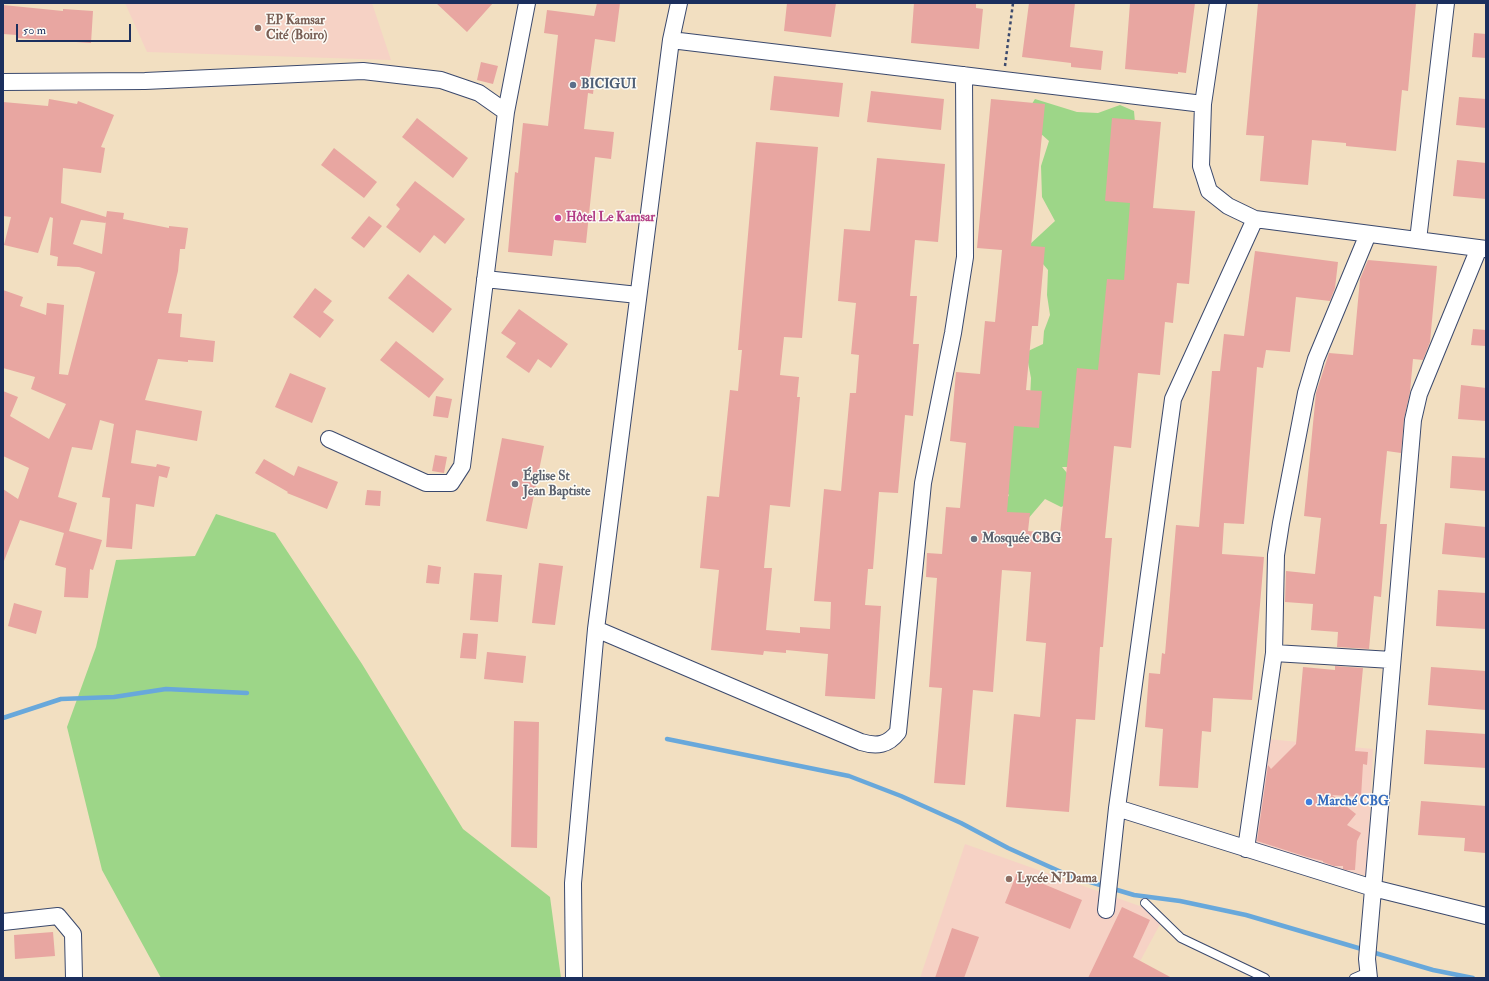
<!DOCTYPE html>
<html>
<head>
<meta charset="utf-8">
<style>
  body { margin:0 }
  #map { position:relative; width:1489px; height:981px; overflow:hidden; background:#f2dfc1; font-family:"IM FELL Double Pica",serif }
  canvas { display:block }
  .frame { position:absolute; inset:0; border:4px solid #1b2f5e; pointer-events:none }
  .scale { position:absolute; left:16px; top:24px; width:115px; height:18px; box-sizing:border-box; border:2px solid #1b2f5e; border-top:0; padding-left:5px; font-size:12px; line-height:14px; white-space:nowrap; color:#1b2f5e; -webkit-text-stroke:3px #fdfcf7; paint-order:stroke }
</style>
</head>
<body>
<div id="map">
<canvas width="1489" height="981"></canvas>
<div class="frame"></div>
<div class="scale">50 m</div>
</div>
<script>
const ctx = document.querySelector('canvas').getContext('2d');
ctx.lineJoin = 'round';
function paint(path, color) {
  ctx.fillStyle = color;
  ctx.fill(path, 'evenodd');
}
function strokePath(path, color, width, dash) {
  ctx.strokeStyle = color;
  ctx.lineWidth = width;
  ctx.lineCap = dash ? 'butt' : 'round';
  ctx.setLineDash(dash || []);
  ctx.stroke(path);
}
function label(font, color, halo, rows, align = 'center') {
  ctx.font = font + ' "IM FELL Double Pica",serif';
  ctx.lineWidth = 3;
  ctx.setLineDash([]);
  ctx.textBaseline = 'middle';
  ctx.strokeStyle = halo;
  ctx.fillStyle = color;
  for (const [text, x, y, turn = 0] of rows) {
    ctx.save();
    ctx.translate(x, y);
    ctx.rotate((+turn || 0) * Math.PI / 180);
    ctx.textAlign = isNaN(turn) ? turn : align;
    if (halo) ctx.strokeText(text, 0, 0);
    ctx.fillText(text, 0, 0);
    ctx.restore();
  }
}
paint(new Path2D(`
  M 125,3 L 372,3 L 391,60 L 147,52 Z
  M 1256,738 L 1373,749 L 1367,876 L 1246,845 Z
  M 965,844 L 1165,915 L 1131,978 L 920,978 Z`), '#f6d2c5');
paint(new Path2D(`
  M 1035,99 L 1077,112 L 1098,113 L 1120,105 L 1134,111 L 1139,171 L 1147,221 L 1083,467 L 1062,467 L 1076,484 L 1080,500 L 1061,507 L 1045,499 L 1021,527 L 999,511 L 1009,495 L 993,481 L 1004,435 L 1015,425 L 1029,421 L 1031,378 L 1026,352 L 1043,344 L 1044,331 L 1050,315 L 1047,295 L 1048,270 L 1028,246 L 1055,221 L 1042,197 L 1041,166 L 1049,141 L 1023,118 Z
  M 216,514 L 275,533 L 362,664 L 463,829 L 550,897 L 561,978 L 161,978 L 102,870 L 67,727 L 96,647 L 116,560 L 195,556 Z`), '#9dd688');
strokePath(new Path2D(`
  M 3,718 L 61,699 L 114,697 L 166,689 L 247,693
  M 667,739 L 849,776 L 901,796 L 961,823 L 1008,848 L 1070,876 L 1134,895 L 1180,901 L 1246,915 L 1433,970 L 1473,978`), '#68a8db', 4.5);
paint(new Path2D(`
  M 436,3 L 493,3 L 467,32 Z
  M 597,3 L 620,3 L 615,42 L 595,39 L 590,76 L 595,76 L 593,94 L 588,93 L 584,129 L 614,132 L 611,159 L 595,157 L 586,243 L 554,240 L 552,256 L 508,252 L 515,172 L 518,173 L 523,123 L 548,126 L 558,35 L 544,33 L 547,10 L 594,16 Z
  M 787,3 L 836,3 L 831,37 L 784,31 Z
  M 914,3 L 976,3 L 976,8 L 983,9 L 979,49 L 911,43 Z
  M 1029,3 L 1075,3 L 1070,47 L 1103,51 L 1101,70 L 1071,67 L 1071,63 L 1022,57 Z
  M 1130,3 L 1195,3 L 1186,73 L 1178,72 L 1178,74 L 1125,69 Z
  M 1258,3 L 1416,3 L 1408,91 L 1402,90 L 1396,151 L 1346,146 L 1346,143 L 1312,140 L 1308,185 L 1260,181 L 1264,136 L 1246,135 Z
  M 3,5 L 63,11 L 63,9 L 93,11 L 91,43 L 17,38 L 17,35 L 3,34 Z
  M 1474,33 L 1486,34 L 1486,58 L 1472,57 Z
  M 481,62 L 498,66 L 493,84 L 477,80 Z
  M 774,76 L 843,83 L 839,117 L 770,110 Z
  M 871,91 L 944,99 L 941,130 L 867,122 Z
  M 1459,97 L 1486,99 L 1486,128 L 1456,125 Z
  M 49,99 L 77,104 L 78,101 L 114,115 L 101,147 L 105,148 L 101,173 L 63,168 L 61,203 L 106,217 L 107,211 L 124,213 L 123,219 L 169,228 L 169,226 L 188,228 L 185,249 L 180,249 L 178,271 L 168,313 L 182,314 L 180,337 L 215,341 L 213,362 L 188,360 L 188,362 L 158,359 L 145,400 L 202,411 L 197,441 L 136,430 L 131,463 L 156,467 L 157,464 L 170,467 L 167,478 L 159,476 L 154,507 L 136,504 L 132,549 L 106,547 L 110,498 L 102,497 L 114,424 L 100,420 L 92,450 L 72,447 L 58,497 L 77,503 L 69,531 L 102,540 L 93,570 L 90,569 L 88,598 L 64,597 L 66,568 L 55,565 L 64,533 L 20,520 L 4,561 L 3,561 L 3,489 L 18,499 L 29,468 L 3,456 L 3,391 L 18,397 L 10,416 L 49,439 L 66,404 L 31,389 L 35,377 L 3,368 L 3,290 L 23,297 L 20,306 L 46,315 L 47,303 L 64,305 L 59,374 L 68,375 L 95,272 L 79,267 L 57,266 L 58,257 L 50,255 L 53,218 L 50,217 L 38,253 L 4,245 L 11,217 L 3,216 L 3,102 L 48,106 ZM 81,220 L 106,223 L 106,221 L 102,254 L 73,244 Z
  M 991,99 L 1045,104 L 1031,246 L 1045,247 L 1038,326 L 1032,326 L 1026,390 L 1042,391 L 1039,428 L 1014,426 L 1007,512 L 1030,513 L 1028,531 L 1060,534 L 1077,368 L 1098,370 L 1107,279 L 1124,280 L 1130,203 L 1105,201 L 1112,118 L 1161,122 L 1153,208 L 1195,211 L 1189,284 L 1177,283 L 1173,323 L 1165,322 L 1160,375 L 1138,373 L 1131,448 L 1114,446 L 1105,538 L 1112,538 L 1103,647 L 1100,647 L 1095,720 L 1076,719 L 1069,812 L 1006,807 L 1014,714 L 1040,717 L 1046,643 L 1026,641 L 1031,572 L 1002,570 L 993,692 L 973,690 L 965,785 L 934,783 L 942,688 L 929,687 L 937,578 L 926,577 L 927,553 L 942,554 L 946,507 L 960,508 L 966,443 L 950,441 L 956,372 L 980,374 L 985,321 L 995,322 L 1002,250 L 977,248 Z
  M 417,118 L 468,158 L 453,178 L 402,137 Z
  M 756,142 L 818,147 L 802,338 L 784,337 L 780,375 L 799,377 L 797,397 L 800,397 L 790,507 L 770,505 L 764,568 L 772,568 L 766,630 L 800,633 L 800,627 L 830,629 L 831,602 L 814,601 L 824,489 L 841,491 L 850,393 L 856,393 L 859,355 L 851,354 L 856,303 L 838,301 L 844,229 L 870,231 L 877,158 L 945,164 L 938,242 L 915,240 L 910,296 L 917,296 L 913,344 L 919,344 L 913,416 L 905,415 L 898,493 L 879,492 L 873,569 L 868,569 L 865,605 L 881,606 L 875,699 L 825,696 L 828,654 L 786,650 L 786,653 L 764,651 L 763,655 L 711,650 L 719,570 L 700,568 L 707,496 L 719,497 L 730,390 L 738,391 L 742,350 L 738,350 Z
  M 334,148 L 377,182 L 364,198 L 321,165 Z
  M 1457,160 L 1486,163 L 1486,199 L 1453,196 Z
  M 415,181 L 465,219 L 445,244 L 434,235 L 420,253 L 386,227 L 400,209 L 396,205 Z
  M 369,216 L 382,226 L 364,248 L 351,238 Z
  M 1255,251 L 1338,262 L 1335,288 L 1330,301 L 1296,297 L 1290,352 L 1266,350 L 1263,368 L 1257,367 L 1244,524 L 1224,523 L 1222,554 L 1264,557 L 1252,700 L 1213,698 L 1211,732 L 1202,731 L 1198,788 L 1159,786 L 1163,729 L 1145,727 L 1149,673 L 1160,674 L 1162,653 L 1165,654 L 1176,525 L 1199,527 L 1212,371 L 1220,371 L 1224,334 L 1244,336 Z
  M 1368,260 L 1437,266 L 1430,342 L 1423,360 L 1413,359 L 1410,392 L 1404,419 L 1401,453 L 1387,451 L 1380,524 L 1387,524 L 1381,597 L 1374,596 L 1369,649 L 1337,647 L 1338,632 L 1311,630 L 1313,604 L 1285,602 L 1286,571 L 1315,574 L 1321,518 L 1304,516 L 1316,393 L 1329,353 L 1353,355 L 1360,279 Z
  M 408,274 L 452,309 L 433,333 L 388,298 Z
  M 315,288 L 332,301 L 323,312 L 334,320 L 320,338 L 293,317 Z
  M 519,309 L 568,344 L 551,368 L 538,359 L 529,373 L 506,357 L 516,343 L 501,333 Z
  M 1473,329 L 1486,330 L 1486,346 L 1471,345 Z
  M 396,341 L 444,379 L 429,398 L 380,360 Z
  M 290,373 L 326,388 L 312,423 L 275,407 Z
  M 1461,385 L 1486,388 L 1486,421 L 1458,419 Z
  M 436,396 L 452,399 L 448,418 L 433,416 Z
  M 502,438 L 544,446 L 527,529 L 486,521 Z
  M 435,455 L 447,457 L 444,473 L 432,471 Z
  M 1452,456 L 1486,458 L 1486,491 L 1450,488 Z
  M 264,459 L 294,476 L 298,466 L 338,482 L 327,509 L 287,493 L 288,492 L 255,473 Z
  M 367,490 L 381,491 L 380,506 L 365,505 Z
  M 1445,523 L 1486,527 L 1486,558 L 1442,554 Z
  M 539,563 L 563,566 L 555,625 L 532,623 Z
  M 428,565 L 441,567 L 439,584 L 426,583 Z
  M 474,573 L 502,575 L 498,622 L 470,620 Z
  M 1438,590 L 1486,593 L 1486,629 L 1436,626 Z
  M 14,603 L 42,611 L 36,634 L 8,626 Z
  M 463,633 L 478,634 L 476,659 L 460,658 Z
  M 487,652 L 526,656 L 523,683 L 484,679 Z
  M 1335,666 L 1363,668 L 1355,751 L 1368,752 L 1367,765 L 1363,764 L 1361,797 L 1332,795 L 1356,814 L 1347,825 L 1361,833 L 1357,841 L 1355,870 L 1346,870 L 1343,869 L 1343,866 L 1334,866 L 1323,862 L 1323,861 L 1307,857 L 1257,841 L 1268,765 L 1271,769 L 1296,744 L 1303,667 L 1335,670 Z
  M 1431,667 L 1486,671 L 1486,710 L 1428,705 Z
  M 514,721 L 539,722 L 537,848 L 511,847 Z
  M 1426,730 L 1486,734 L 1486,768 L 1424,764 Z
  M 1421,801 L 1486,806 L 1485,853 L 1464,851 L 1465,838 L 1418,835 Z
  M 1017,873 L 1082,900 L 1070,929 L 1005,903 Z
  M 1122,907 L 1150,920 L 1133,957 L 1172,978 L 1088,978 Z
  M 952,928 L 979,937 L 964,978 L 935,978 Z
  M 53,932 L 55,956 L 15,959 L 14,935 Z`), '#e8a6a1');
const service = new Path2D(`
  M 1145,903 L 1181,938 L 1265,978
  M 1354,978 L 1368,972`);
const minor = new Path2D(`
  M 1218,3 L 1203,104 L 1201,166 L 1209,191 L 1228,206 L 1255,219 L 1486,249
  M 671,40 L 1203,104
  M 3,82 L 145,81 L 363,71 L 441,80 L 479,93 L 506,112
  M 1418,240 L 1446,3
  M 485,279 L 638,295
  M 329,439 L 426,483 L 451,483 L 462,466 L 506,112 L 527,3
  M 596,629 L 861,742 C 877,747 888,745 898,732 L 923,483 L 953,333 L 965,257 L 964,75
  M 1274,653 L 1392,660
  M 1117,808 L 1373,888 L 1486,916
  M 1246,849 L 1274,653 L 1276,555 L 1281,523 L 1306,393 L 1316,359 L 1368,234
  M 1106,910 L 1117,808 L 1173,399 L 1255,219
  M 3,922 L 58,916 L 73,934 L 74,978
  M 574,978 L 573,883 L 596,629 L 671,40 L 679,3
  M 1369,978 L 1367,959 L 1372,901 L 1413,420 L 1419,394 L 1479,248`);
strokePath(service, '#3b496d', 10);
strokePath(minor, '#3b496d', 18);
strokePath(new Path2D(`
  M 1005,66 L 1013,3`), '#3b496d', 2.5, [3, 3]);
strokePath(service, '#fff', 8);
strokePath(minor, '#fff', 16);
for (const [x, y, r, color] of [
  [258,28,4,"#8d6e63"],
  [573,85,4,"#5c6f8a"],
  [558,218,4,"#d1479c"],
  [515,484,4,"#6b7280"],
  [974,539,4,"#6b7280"],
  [1309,802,4,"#3f7fe0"],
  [1009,879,4,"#8d6e63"]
]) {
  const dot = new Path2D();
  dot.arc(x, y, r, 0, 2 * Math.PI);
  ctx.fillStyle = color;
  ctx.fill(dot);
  strokePath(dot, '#fdfcf7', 1.5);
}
label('bold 13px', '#785e54', '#fdfcf7', [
  ["EP Kamsar",266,21],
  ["Cité (Boiro)",266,36],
  ["Lycée N'Dama",1017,879]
], 'left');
label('bold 13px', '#4e5e75', '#fdfcf7', [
  ["BICIGUI",581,85]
], 'left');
label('bold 13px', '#b23c85', '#fdfcf7', [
  ["Hôtel Le Kamsar",566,218]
], 'left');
label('bold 13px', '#5b616d', '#fdfcf7', [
  ["Église St",523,477],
  ["Jean Baptiste",523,492],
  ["Mosquée CBG",982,539]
], 'left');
label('bold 13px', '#366cbe', '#fdfcf7', [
  ["Marché CBG",1317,802]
], 'left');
</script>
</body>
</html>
